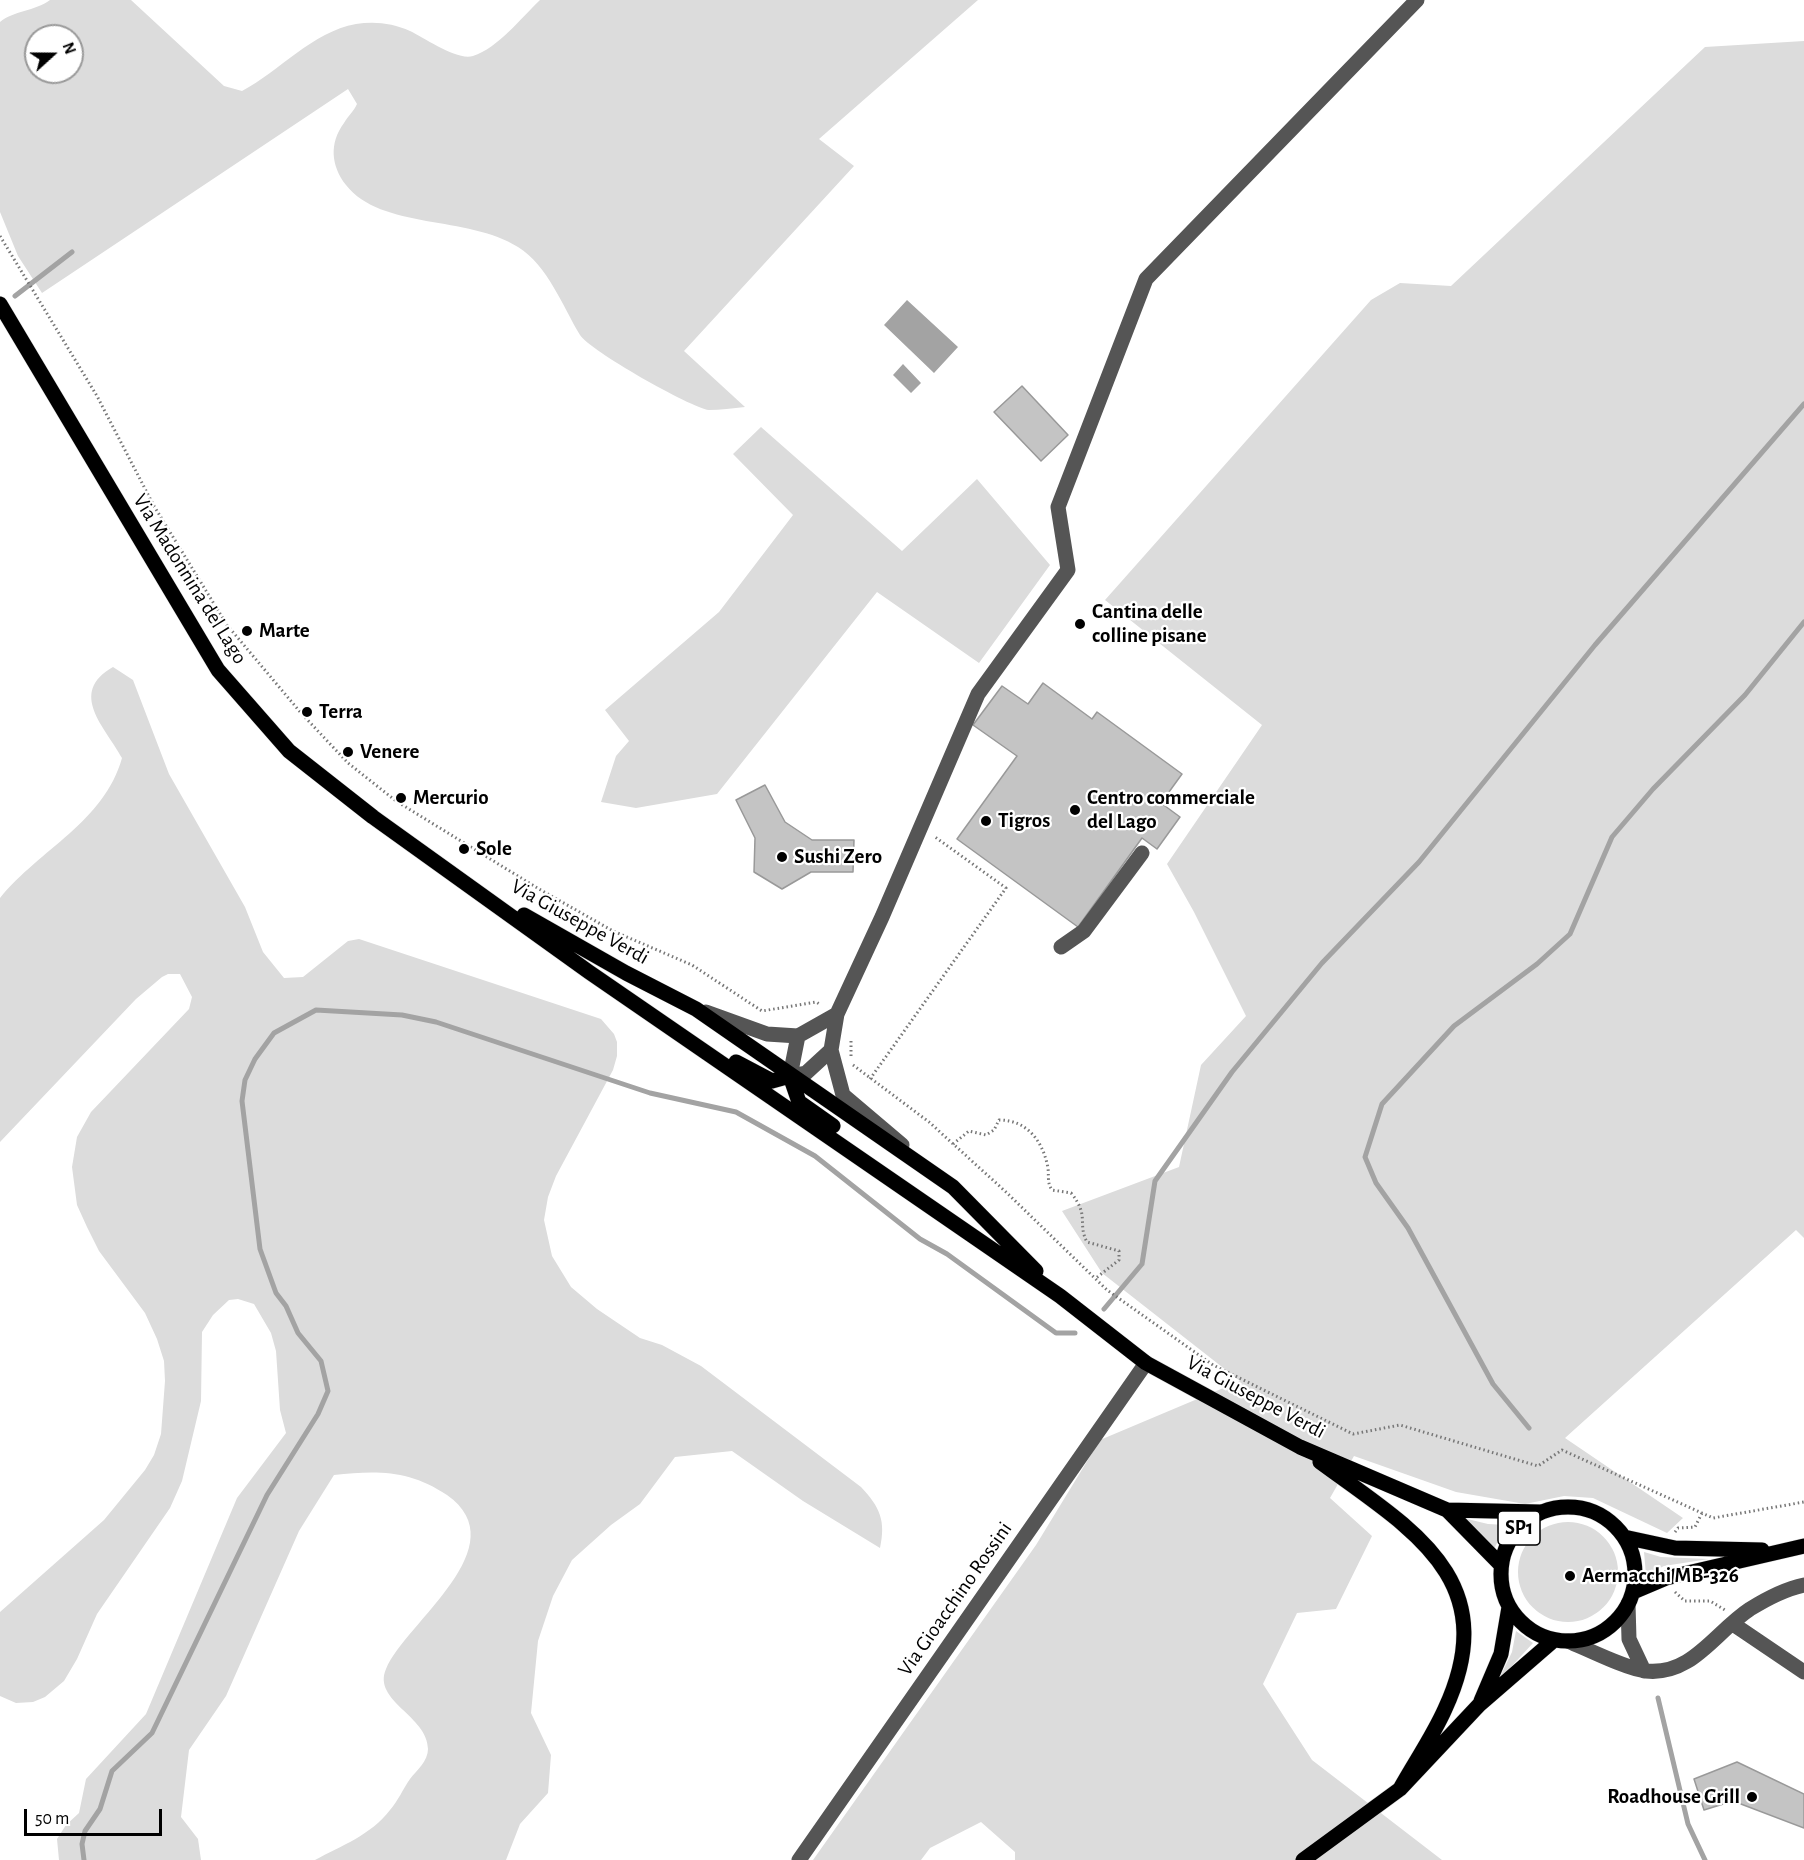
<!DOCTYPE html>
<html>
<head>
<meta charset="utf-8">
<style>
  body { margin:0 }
  #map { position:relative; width:1804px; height:1860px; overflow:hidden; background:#fff; font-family:"Alegreya Sans",sans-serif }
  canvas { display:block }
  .north { position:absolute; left:24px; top:24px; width:60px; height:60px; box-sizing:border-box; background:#fff; border:2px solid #999; border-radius:50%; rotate:69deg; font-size:16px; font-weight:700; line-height:24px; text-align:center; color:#000 }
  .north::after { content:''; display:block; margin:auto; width:21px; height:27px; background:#000; clip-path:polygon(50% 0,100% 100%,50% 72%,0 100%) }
  .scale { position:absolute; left:24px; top:1809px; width:138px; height:27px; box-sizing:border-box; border:3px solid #000; border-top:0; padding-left:8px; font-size:18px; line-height:21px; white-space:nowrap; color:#000; -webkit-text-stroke:4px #fff; paint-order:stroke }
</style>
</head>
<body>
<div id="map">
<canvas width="1804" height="1860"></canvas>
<div class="north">N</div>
<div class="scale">50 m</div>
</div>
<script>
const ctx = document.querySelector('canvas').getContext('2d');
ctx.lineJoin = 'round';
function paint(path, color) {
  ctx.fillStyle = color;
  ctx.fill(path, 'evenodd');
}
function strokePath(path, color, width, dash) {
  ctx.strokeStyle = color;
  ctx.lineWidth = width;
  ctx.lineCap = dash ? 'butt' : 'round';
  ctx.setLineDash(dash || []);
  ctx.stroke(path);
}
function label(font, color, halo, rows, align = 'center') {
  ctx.font = font + ' "Alegreya Sans",sans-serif';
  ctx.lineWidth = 4.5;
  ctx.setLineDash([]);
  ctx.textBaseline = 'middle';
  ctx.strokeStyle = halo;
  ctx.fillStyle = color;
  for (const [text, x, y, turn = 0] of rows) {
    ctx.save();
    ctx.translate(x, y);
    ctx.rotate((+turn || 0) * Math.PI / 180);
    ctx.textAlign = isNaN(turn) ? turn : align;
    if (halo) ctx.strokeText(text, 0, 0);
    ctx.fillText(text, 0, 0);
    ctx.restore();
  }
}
paint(new Path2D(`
  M 50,0 L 131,0 L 224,86 L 242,91 C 280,71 312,32 356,24 C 374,21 393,23 410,31 C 425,38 457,61 473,56 C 498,48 521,18 540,0 L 978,0 L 819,139 L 854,166 L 684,351 L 745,407 C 733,408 720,410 709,410 C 691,408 589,350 580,335 C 562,305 548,266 518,247 C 468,215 381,230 346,185 C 331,166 329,143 344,123 C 348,116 354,111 357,104 L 348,89 L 42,293 L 18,256 L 0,212 L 0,22 C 13,11 35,11 50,0 ZM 36,36 L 72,36 L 72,72 L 36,72 Z
  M 1804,41 L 1804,1238 L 1796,1230 L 1565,1438 L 1683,1518 L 1667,1533 L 1593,1498 L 1564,1496 L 1525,1504 L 1456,1492 L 1354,1456 L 1330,1498 L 1372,1536 L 1336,1609 L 1297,1613 L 1263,1684 L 1312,1760 L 1442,1860 L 1015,1860 L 1015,1852 L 981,1822 L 930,1848 L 921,1860 L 813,1860 L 1036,1545 L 1100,1440 L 1240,1381 L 1102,1273 L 1062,1211 L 1179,1167 L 1201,1065 L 1246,1016 L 1194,912 L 1167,864 L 1262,725 L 1105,600 L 1371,300 L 1400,283 L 1451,286 L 1705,47 Z
  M 761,427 L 902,551 L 977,479 L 1050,565 L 979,663 L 877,592 L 717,794 L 636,808 L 601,802 L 616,756 L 629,741 L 605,710 L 719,612 L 793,515 L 733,454 Z
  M 113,667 L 133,680 L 169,774 L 245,907 L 263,952 L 284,978 L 303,977 L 348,941 L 359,939 L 601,1019 L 614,1034 L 617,1042 L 617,1056 L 613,1070 L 556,1176 L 548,1197 L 544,1220 L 552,1256 L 571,1287 L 597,1309 L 640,1338 L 662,1345 L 701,1366 L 861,1487 C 880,1507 886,1521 880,1548 L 803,1501 L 732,1451 L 675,1457 L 640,1504 L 611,1525 L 572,1560 L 553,1596 L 538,1641 L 531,1713 L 551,1755 L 548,1793 L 520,1824 L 506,1860 L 315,1860 C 341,1846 371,1835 390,1810 C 398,1801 403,1789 410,1779 C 417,1770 428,1761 428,1749 C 428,1716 372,1701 386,1669 C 406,1622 519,1546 447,1495 C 410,1470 377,1470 334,1475 L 299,1531 L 226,1696 L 189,1750 L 181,1817 L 198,1839 L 201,1860 L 59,1860 L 57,1839 L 66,1825 L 79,1813 L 86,1779 L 146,1714 L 237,1498 L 286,1433 L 280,1410 L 276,1351 L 271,1333 L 254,1304 L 238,1299 L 229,1300 L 213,1315 L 202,1332 L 201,1401 L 182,1481 L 170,1508 L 97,1614 L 77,1659 L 64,1681 L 45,1697 L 33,1702 L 16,1703 L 0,1696 L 0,1612 L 104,1520 L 145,1470 L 154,1455 L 161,1434 L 165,1381 L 164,1361 L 157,1339 L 145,1313 L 99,1251 L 87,1227 L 77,1205 L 72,1167 L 77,1137 L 91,1112 L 189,1009 L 192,997 L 180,974 L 168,974 L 162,977 L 136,999 L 0,1142 L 0,898 C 40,849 104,822 122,758 C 106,728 67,693 113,667 Z
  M 1463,1518 L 1488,1524 L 1506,1525 L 1494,1549 Z
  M1518 1572a50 50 0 1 1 100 0a50 50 0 1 1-100 0Z
  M 1644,1552 L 1661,1557 L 1709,1559 L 1664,1566 L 1646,1575 Z
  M 1516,1631 L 1533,1643 L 1498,1681 L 1512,1652 Z`), '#dcdcdc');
paint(new Path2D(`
  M 907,300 L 958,347 L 934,373 L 884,325 Z
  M 903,364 L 921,383 L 911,393 L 893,375 Z`), '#a3a3a3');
strokePath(new Path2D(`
  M 15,296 L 72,252
  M 1104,1309 L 1142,1264 L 1155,1181 L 1232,1072 L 1322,963 L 1419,862 L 1595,645 L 1804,404
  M 1529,1428 L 1493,1384 L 1408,1228 L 1376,1183 L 1365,1157 L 1382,1104 L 1454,1026 L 1537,964 L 1570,934 L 1612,837 L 1653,789 L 1745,695 L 1804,622
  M 1658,1698 L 1688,1824 L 1705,1860
  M 84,1860 L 82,1844 L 85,1831 L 100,1809 L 112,1771 L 152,1733 L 267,1495 L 318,1414 L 328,1391 L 321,1361 L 298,1333 L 286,1306 L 276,1293 L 260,1249 L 242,1101 L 245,1080 L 255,1059 L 274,1033 L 316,1010 L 402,1015 L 436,1022 L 650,1093 L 736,1112 L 815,1156 L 920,1239 L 947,1254 L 1056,1333 L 1075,1333`), '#a3a3a3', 5);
const building = new Path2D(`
  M 1022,386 L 1068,435 L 1041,461 L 994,412 Z
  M 1043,683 L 1092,719 L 1097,712 L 1182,774 L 1161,803 L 1180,817 L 1157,849 L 1142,838 L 1078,927 L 957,839 L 1017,756 L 973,725 L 1002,686 L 1028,704 Z
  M 765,785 L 785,822 L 812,840 L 854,840 L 853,872 L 811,872 L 782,889 L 754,872 L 755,838 L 736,800 Z
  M 1737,1762 L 1804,1794 L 1804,1828 L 1733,1801 L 1704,1810 L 1694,1779 Z`);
paint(building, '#c4c4c4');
strokePath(building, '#999', 1.5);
const major = new Path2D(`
  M 0,304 L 218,670 L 289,751 L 373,817 L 589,972 L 1060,1296 L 1146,1363 L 1300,1447 L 1447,1510 L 1540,1512
  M 524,915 L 626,973 L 696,1009 L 953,1187 L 1036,1271
  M 736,1062 L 772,1081 L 790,1076
  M 790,1076 L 799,1102 L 833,1126
  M 1320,1462 C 1411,1529 1505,1579 1445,1709 C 1433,1736 1415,1762 1400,1789
  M1501 1574a67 67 0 1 1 134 0a67 67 0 1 1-134 0Z
  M 1447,1510 L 1501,1565
  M 1624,1537 L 1675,1548 L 1762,1550
  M 1633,1592 L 1666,1578 L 1804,1546
  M 1481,1701 L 1501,1654 L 1509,1607
  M 1303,1860 L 1400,1789 L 1479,1705 L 1554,1640`);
strokePath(major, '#dbdbdb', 16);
strokePath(new Path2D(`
  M 0,236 L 97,396 L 154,506 L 227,625 L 301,713 L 348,763 L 396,801 L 539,889 L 613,931 L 692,965 L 762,1011 L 816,1002 L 821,1005
  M 851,1041 L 851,1056
  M 853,1065 L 929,1122 L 1006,1192 L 1107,1290 L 1213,1365 L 1353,1434 L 1400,1425 L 1538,1466 L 1562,1450 L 1713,1518 L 1804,1502
  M 870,1079 L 1006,888 L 935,837
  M 953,1144 L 969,1131 L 986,1135 L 994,1130 L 999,1120 C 1027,1120 1043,1141 1048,1168 C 1049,1176 1047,1183 1052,1190 L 1071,1193 C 1090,1216 1077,1223 1087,1242 L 1119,1251 L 1119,1260 L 1096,1278
  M 1675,1532 L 1678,1528 L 1695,1527 L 1702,1513
  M 1675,1592 L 1685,1601 L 1710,1601 L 1725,1610`), '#777', 3, [1.5, 3]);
strokePath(new Path2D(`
  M 1061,947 L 1084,931 L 1142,853
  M 706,1012 L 767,1034 L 798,1036 L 837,1014
  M 798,1036 L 790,1076 L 806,1073 L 831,1050
  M 902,1145 L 843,1095 L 831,1050 L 837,1014 L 882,917 L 978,694 L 1068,570 L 1058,507 L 1146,279 L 1417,0
  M 1628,1604 L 1629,1639 L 1644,1671
  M 1733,1624 L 1804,1672
  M 1568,1641 C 1587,1649 1627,1669 1646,1671 C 1692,1676 1715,1632 1750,1609 C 1766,1599 1785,1589 1804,1585
  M 799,1860 L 1146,1363`), '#555', 15);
strokePath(major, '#000', 15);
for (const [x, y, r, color] of [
  [1080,624,6,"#000"],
  [247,631,6,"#000"],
  [307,712,6,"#000"],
  [348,752,6,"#000"],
  [401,798,6,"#000"],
  [1075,810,6,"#000"],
  [986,821,6,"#000"],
  [464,849,6,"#000"],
  [782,857,6,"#000"],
  [1570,1576,6,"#000"],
  [1752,1797,6,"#000"]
]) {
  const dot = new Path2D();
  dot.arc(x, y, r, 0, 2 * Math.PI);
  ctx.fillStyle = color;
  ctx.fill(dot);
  strokePath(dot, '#fff', 2);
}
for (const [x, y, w] of [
  [1519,1528,42]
]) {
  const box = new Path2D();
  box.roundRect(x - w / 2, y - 17, w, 34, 4.5);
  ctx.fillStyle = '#fff';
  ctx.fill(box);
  strokePath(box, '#000', 1.5);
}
label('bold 20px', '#000', null, [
  ["SP1",1519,1528]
]);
label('21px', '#000', '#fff', [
  ["Via Madonnina del Lago",190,579,58],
  ["Via Giuseppe Verdi",580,922,29],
  ["Via Giuseppe Verdi",1256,1397,28],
  ["Via Gioacchino Rossini",955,1599,-55]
]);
label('bold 21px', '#000', '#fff', [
  ["Cantina delle",1092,612],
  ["colline pisane",1092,636],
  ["Marte",259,631],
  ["Terra",319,712],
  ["Venere",360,752],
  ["Mercurio",413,798],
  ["Centro commerciale",1087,798],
  ["del Lago",1087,822],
  ["Tigros",998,821],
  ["Sole",476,849],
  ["Sushi Zero",794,857],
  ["Aermacchi MB-326",1582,1576],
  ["Roadhouse Grill",1740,1797,"right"]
], 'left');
</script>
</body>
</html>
